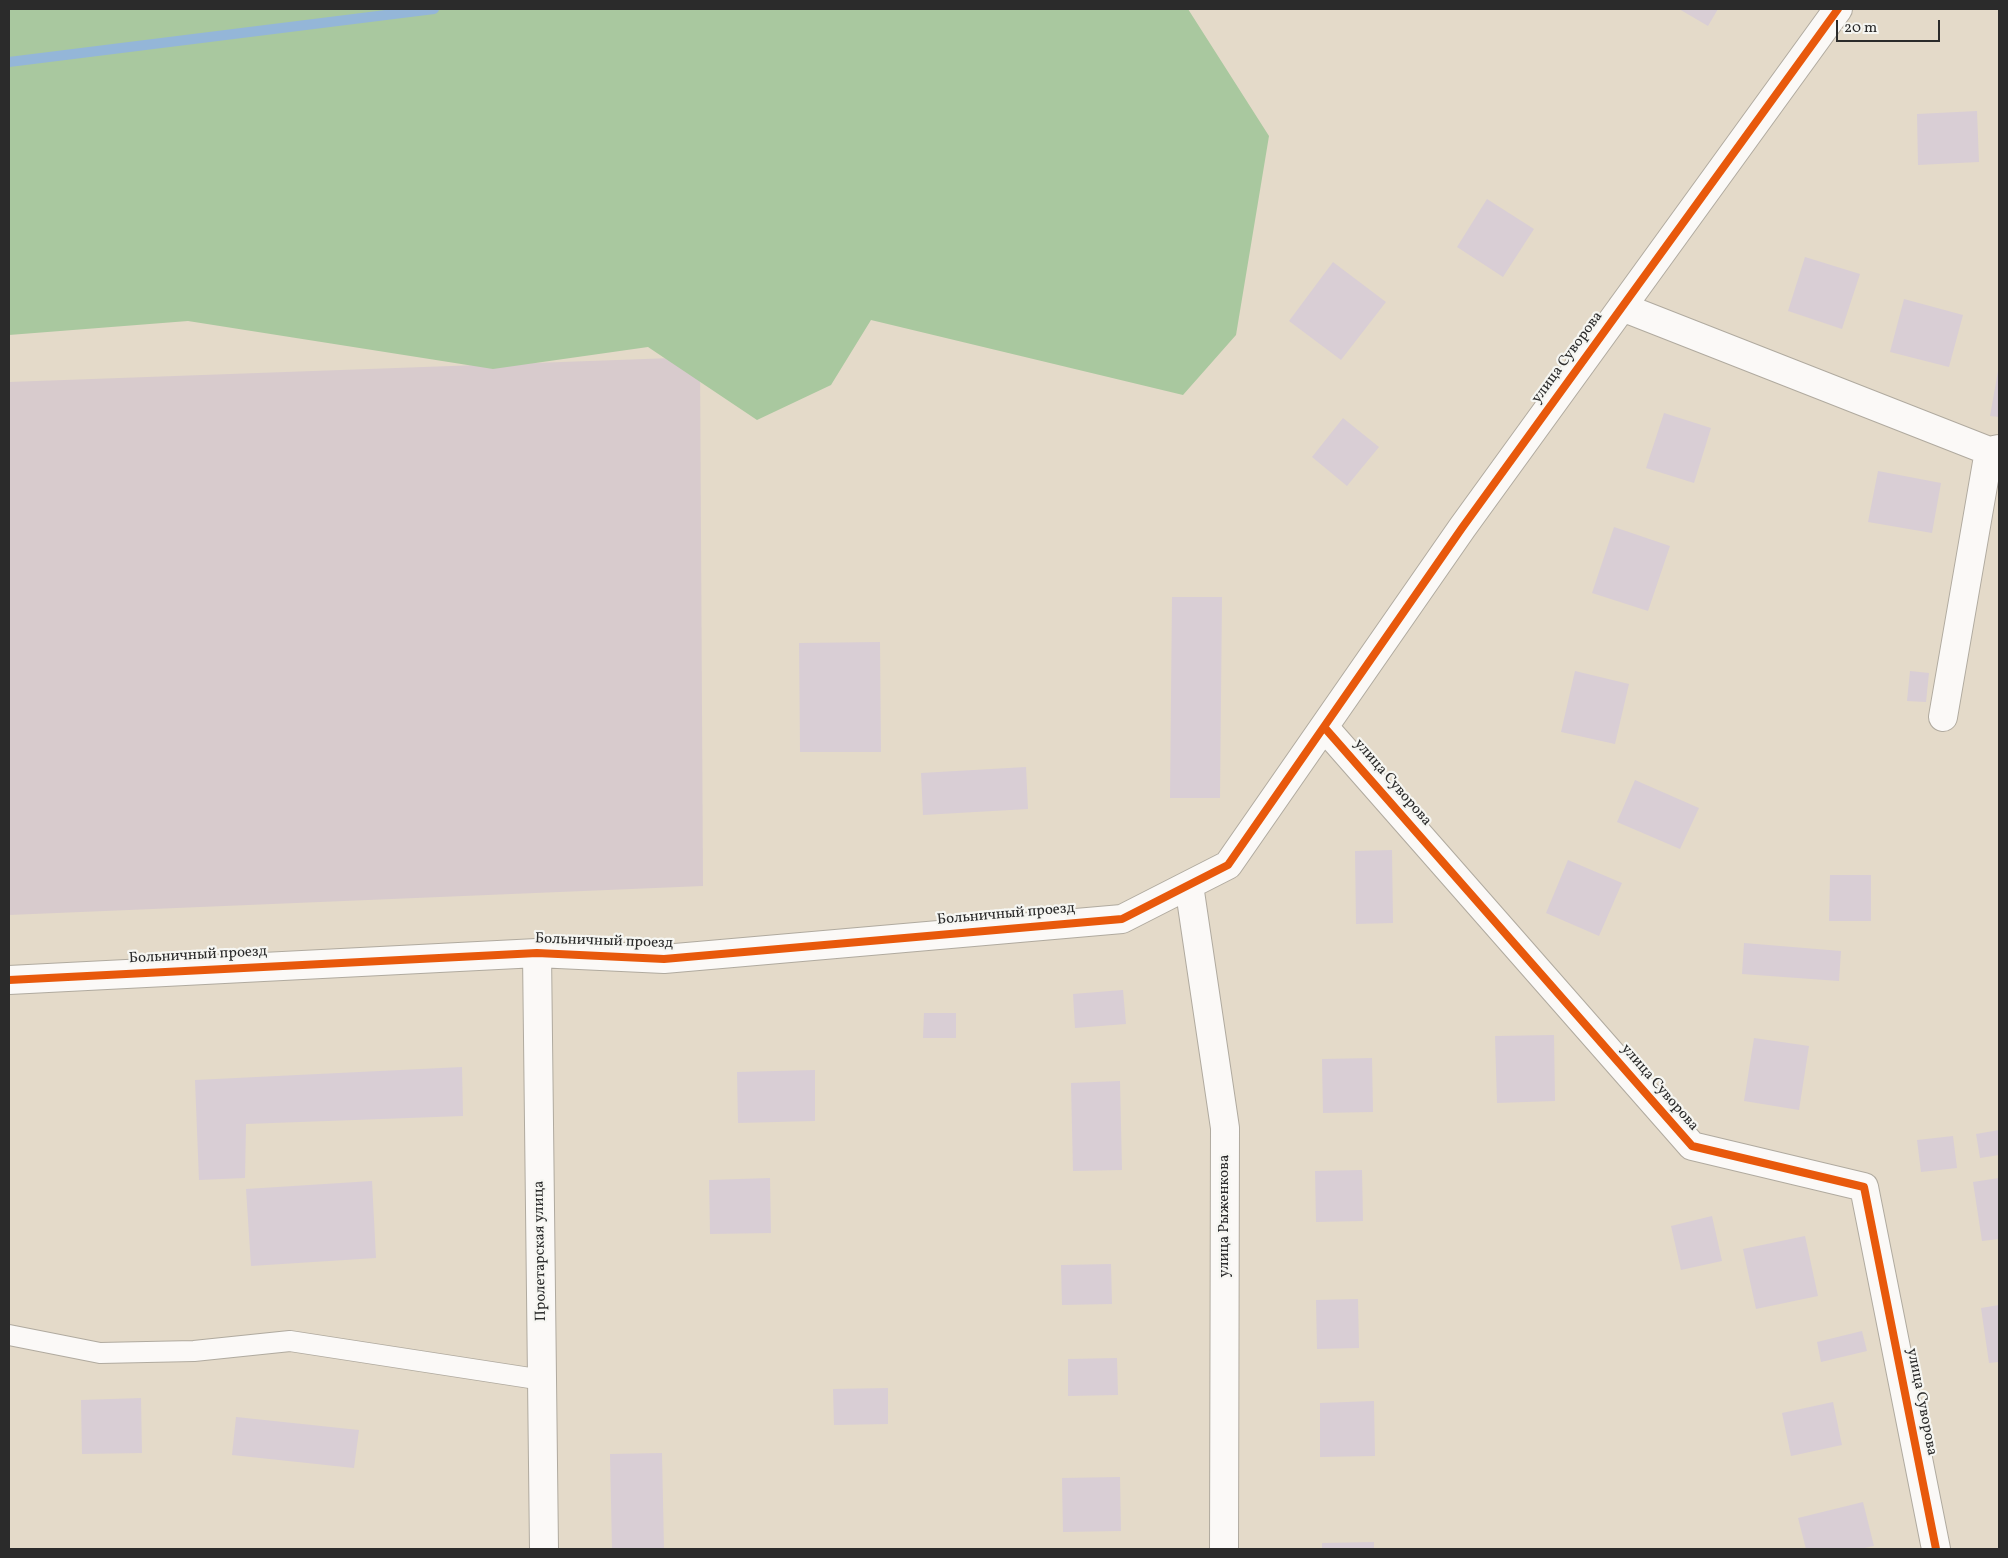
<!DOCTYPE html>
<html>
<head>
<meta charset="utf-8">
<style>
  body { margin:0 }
  #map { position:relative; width:2008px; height:1558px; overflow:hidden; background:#e4dac9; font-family:Vollkorn,serif }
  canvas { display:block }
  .frame { position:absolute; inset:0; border:10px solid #2b2b2b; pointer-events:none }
  .scale { position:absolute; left:1836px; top:20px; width:104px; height:22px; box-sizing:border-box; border:2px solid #2b2b2b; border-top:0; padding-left:6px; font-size:15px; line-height:18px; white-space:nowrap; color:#2b2b2b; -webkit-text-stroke:4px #f6f6f2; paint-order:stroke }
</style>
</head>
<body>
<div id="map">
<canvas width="2008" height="1558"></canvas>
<div class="frame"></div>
<div class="scale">20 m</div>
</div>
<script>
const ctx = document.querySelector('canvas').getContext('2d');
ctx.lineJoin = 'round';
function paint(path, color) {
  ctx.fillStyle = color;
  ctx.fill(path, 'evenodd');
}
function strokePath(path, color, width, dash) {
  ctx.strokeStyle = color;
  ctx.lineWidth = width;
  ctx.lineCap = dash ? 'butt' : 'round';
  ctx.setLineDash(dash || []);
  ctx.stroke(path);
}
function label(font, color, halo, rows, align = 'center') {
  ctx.font = font + ' Vollkorn,serif';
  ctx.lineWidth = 4.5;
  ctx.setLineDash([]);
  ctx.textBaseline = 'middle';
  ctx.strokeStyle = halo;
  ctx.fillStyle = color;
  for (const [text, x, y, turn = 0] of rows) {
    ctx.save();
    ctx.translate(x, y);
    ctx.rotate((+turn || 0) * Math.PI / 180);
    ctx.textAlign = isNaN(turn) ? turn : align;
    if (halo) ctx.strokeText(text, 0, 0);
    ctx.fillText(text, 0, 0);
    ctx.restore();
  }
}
paint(new Path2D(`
  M 700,357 L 703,886 L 9,915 L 9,382 Z`), '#d8cbcd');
paint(new Path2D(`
  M 9,9 L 1188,9 L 1269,136 L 1236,335 L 1183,395 L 871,320 L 831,385 L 757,420 L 648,347 L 493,369 L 188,321 L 9,335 Z`), '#a9c89f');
strokePath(new Path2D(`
  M 9,62 L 434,9`), '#94b6d8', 10);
paint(new Path2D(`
  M 1679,9 L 1718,9 L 1708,26 Z
  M 1977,111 L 1979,162 L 1918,165 L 1917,114 Z
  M 1487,199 L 1534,229 L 1503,277 L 1457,247 Z
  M 1805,257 L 1860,274 L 1842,329 L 1788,311 Z
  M 1333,262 L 1386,302 L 1341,360 L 1289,321 Z
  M 1904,299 L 1963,315 L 1949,367 L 1890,352 Z
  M 1998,371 L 1999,371 L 1999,417 L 1990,416 Z
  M 1664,413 L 1711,428 L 1694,483 L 1646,468 Z
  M 1343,418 L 1379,447 L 1347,486 L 1312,457 Z
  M 1878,471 L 1941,483 L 1932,533 L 1868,522 Z
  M 1614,527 L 1670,546 L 1648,611 L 1592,593 Z
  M 1172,597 L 1222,597 L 1220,798 L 1170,798 Z
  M 880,642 L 881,752 L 800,752 L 799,643 Z
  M 1575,671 L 1629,684 L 1615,744 L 1561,732 Z
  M 1910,671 L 1929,673 L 1926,702 L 1907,701 Z
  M 1026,767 L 1028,809 L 923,815 L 921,773 Z
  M 1635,780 L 1699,808 L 1680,849 L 1617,822 Z
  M 1392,850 L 1393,923 L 1356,924 L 1355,851 Z
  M 1568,860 L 1622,883 L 1599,936 L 1546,913 Z
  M 1830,875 L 1871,875 L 1871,921 L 1829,921 Z
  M 1744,943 L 1841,951 L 1839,981 L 1742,974 Z
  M 1123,990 L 1126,1024 L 1075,1028 L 1073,994 Z
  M 924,1013 L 956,1013 L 956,1038 L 923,1038 Z
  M 1554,1035 L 1555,1101 L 1497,1103 L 1495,1036 Z
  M 1754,1038 L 1809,1046 L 1799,1110 L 1744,1101 Z
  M 1372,1058 L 1373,1112 L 1323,1113 L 1322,1059 Z
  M 462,1067 L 463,1116 L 246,1124 L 245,1178 L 199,1180 L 195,1080 Z
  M 815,1070 L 815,1121 L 738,1123 L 737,1072 Z
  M 1120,1081 L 1122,1170 L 1073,1171 L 1071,1083 Z
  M 1999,1130 L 1999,1155 L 1980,1158 L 1976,1134 Z
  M 1953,1136 L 1957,1168 L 1921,1172 L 1917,1140 Z
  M 1362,1170 L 1363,1221 L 1316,1222 L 1315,1171 Z
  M 770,1178 L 771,1233 L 710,1234 L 709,1180 Z
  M 1999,1178 L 1999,1239 L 1982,1241 L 1973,1182 Z
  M 372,1181 L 376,1258 L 251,1266 L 246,1189 Z
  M 1712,1216 L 1722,1261 L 1681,1270 L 1671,1226 Z
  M 1805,1236 L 1818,1296 L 1756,1309 L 1743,1249 Z
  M 1111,1264 L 1112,1304 L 1062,1305 L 1061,1265 Z
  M 1358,1299 L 1359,1348 L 1317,1349 L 1316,1300 Z
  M 1999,1305 L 1999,1362 L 1989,1363 L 1981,1308 Z
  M 1862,1331 L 1867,1351 L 1821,1362 L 1817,1342 Z
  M 1117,1358 L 1118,1395 L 1068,1396 L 1068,1359 Z
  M 888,1388 L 888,1424 L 834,1425 L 833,1389 Z
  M 141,1398 L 142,1453 L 82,1454 L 81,1400 Z
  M 1374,1401 L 1375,1456 L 1320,1457 L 1320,1403 Z
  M 1833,1402 L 1842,1445 L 1791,1456 L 1782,1413 Z
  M 236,1417 L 359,1430 L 354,1468 L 232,1455 Z
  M 662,1453 L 664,1549 L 612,1549 L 610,1454 Z
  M 1120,1477 L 1121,1531 L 1063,1532 L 1062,1478 Z
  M 1863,1502 L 1874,1546 L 1860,1549 L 1806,1549 L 1798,1518 Z
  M 1374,1542 L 1374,1549 L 1322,1549 L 1322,1543 Z`), '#d9ced5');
const lane = new Path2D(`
  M 9,1335 L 100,1353 L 194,1351 L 290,1341 L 543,1380`);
const street = new Path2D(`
  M 1622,307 L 1989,451 L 1999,449
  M 1943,717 L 1989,451
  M 1324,727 L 1692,1146 L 1864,1187 L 1936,1549
  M 1189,885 L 1225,1128 L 1224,1549
  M 537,953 L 544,1549
  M 9,980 L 537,953 L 664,959 L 1122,919 L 1228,865 L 1462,528 L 1838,9`);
strokePath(lane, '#b0aa9f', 22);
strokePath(street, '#b0aa9f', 30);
strokePath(lane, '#fbf9f7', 20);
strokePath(street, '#fbf9f7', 28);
strokePath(new Path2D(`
  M 1324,727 L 1692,1146 L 1864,1187 L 1936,1549
  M 9,980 L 537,953 L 664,959 L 1122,919 L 1228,865 L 1462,528 L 1838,9`), '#e8590c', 8);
label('15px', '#2b2b2b', '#f6f6f2', [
  ["улица Суворова",1568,358,-54],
  ["улица Суворова",1392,783,49],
  ["Больничный проезд",1006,915,-5],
  ["Больничный проезд",604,942,2],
  ["Больничный проезд",198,956,-3],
  ["улица Суворова",1659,1088,49],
  ["улица Рыженкова",1225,1216,-90],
  ["Пролетарская улица",541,1251,-91],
  ["улица Суворова",1921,1402,79]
]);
</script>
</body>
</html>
